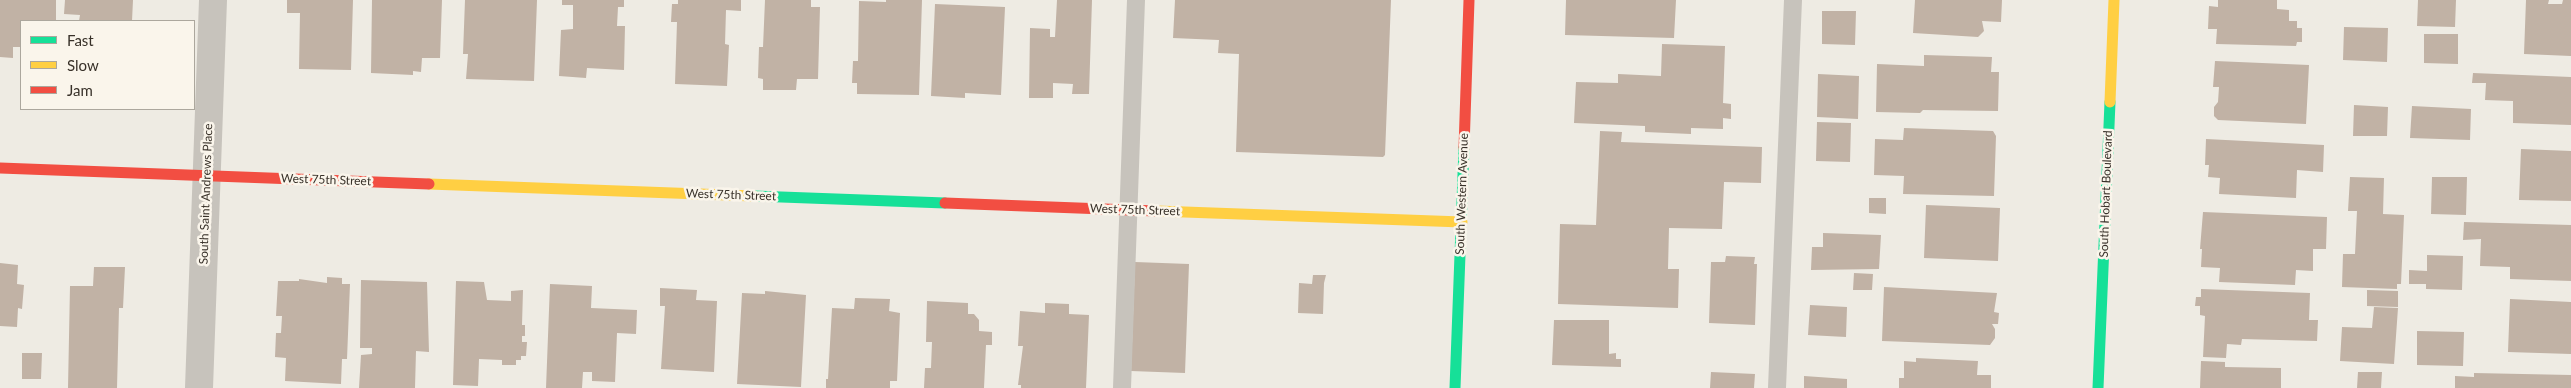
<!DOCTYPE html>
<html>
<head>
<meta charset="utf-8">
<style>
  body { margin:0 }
  #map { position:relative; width:2571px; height:388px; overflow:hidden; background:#eeebe3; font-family:Lato,sans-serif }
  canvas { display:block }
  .legend { position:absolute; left:20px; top:20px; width:175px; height:90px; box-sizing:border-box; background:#faf5eb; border:1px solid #aca79d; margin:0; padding:6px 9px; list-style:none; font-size:15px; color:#383129 }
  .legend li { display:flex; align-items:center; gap:10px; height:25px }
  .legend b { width:25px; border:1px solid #aca79d }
</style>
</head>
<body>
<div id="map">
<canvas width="2571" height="388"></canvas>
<ul class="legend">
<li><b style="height:6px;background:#16e098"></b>Fast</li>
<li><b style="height:6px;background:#ffcf43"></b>Slow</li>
<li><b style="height:6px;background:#f24e42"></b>Jam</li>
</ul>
</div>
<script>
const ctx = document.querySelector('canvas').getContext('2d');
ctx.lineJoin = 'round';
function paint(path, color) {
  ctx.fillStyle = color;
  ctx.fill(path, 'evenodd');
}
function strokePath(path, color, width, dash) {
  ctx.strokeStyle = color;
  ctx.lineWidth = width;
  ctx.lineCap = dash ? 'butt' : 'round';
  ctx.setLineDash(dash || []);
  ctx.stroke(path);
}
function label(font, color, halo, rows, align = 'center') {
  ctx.font = font + ' Lato,sans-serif';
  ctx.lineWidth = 5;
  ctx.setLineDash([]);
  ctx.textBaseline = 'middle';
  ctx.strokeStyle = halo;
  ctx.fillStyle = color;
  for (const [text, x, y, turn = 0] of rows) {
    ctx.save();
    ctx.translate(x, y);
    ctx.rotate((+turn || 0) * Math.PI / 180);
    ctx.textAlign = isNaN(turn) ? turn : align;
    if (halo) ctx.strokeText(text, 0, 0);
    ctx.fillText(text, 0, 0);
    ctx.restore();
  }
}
paint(new Path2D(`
  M 0,0 L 56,0 L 56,21 L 21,21 L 21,47 L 13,47 L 13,58 L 0,57 Z
  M 65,0 L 133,0 L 132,21 L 79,21 L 80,15 L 64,14 Z
  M 287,0 L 353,0 L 351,70 L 299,69 L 300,13 L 287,13 Z
  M 372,0 L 442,0 L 440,58 L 422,58 L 421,72 L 413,71 L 413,75 L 371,73 Z
  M 465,0 L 537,0 L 534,81 L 466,79 L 468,54 L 463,54 Z
  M 562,0 L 624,0 L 624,7 L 618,7 L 617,26 L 625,26 L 624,70 L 587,68 L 586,78 L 559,76 L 561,30 L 573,29 L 573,5 L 562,5 Z
  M 678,0 L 741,0 L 741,11 L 726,10 L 725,44 L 729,45 L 727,86 L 675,84 L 677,22 L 671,22 L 672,4 L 678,4 Z
  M 765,0 L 811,0 L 811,7 L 820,7 L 818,79 L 797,79 L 796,90 L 763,90 L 763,79 L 758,78 L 759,47 L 763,47 Z
  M 886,0 L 922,0 L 919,95 L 857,94 L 857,83 L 852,83 L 853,61 L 858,61 L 859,1 L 886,2 Z
  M 1057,0 L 1092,0 L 1089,94 L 1072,94 L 1073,84 L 1053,83 L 1053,98 L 1029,98 L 1030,28 L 1050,29 L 1050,37 L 1055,37 Z
  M 1175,0 L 1391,0 L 1385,155 L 1383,157 L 1236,152 L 1239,54 L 1218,53 L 1219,40 L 1173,38 Z
  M 1566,0 L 1676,0 L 1674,38 L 1565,35 Z
  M 1915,0 L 2002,0 L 2001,22 L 1982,21 L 1984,31 L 1978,37 L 1913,33 Z
  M 2218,0 L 2277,0 L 2277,9 L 2289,10 L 2289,21 L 2297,21 L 2297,28 L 2302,28 L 2302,42 L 2297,42 L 2296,46 L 2216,44 L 2217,29 L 2208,29 L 2209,6 L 2218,7 Z
  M 2418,0 L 2456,0 L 2455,27 L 2417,26 Z
  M 2526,0 L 2549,0 L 2548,4 L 2562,4 L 2563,0 L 2571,0 L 2571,56 L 2524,54 Z
  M 935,4 L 1005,7 L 1001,95 L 965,93 L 965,98 L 931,96 Z
  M 1822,11 L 1856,11 L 1855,45 L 1822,44 Z
  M 2344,27 L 2388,28 L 2387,62 L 2343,60 Z
  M 2424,34 L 2458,34 L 2458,64 L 2424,63 Z
  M 1662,44 L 1725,46 L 1723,103 L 1731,104 L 1731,119 L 1723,118 L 1723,129 L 1691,128 L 1691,134 L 1645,132 L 1645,126 L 1574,123 L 1576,82 L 1618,83 L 1618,74 L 1661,76 Z
  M 1924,55 L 1992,57 L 1991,72 L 1999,72 L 1998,111 L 1923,110 L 1920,113 L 1876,112 L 1877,64 L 1924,66 Z
  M 2215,61 L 2309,65 L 2306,124 L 2218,120 L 2214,116 L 2214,107 L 2218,102 L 2219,87 L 2213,87 Z
  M 2473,73 L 2571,77 L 2571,125 L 2513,123 L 2513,101 L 2485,100 L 2486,83 L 2472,83 Z
  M 1818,74 L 1859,76 L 1858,119 L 1817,117 Z
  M 2354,105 L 2388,107 L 2387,136 L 2353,136 Z
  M 2412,106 L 2471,109 L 2470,140 L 2410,138 Z
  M 1817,122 L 1851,123 L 1850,162 L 1816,161 Z
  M 1904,128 L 1993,131 L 1996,136 L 1994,196 L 1903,194 L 1904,176 L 1874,175 L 1875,139 L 1903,140 Z
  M 1600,131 L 1622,132 L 1621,142 L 1762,147 L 1761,183 L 1724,182 L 1722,229 L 1669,228 L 1668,269 L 1679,269 L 1678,308 L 1558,304 L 1560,224 L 1596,225 Z
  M 2206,139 L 2324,145 L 2323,172 L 2297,170 L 2296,198 L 2219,194 L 2220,178 L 2208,177 L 2209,165 L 2205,165 Z
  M 2521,149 L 2571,151 L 2571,201 L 2519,200 Z
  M 2350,177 L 2384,178 L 2383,214 L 2404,215 L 2401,284 L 2397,284 L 2397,289 L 2342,287 L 2343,254 L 2355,254 L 2357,211 L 2348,211 Z
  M 2432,177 L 2467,177 L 2466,215 L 2431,214 Z
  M 1869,198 L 1886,198 L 1886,214 L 1869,213 Z
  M 1926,205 L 2000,208 L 1998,261 L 1924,258 Z
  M 2203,212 L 2327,217 L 2326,249 L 2313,249 L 2313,271 L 2296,270 L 2295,285 L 2219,282 L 2220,268 L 2201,267 L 2202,249 L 2200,249 Z
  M 2464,222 L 2571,225 L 2571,281 L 2510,279 L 2510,267 L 2480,266 L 2481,239 L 2463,240 Z
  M 1823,233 L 1881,235 L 1879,269 L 1811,270 L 1812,247 L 1823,247 Z
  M 2427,255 L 2463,256 L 2462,290 L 2426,289 L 2426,284 L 2409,284 L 2409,270 L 2427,271 Z
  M 1726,256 L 1755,257 L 1754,264 L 1757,264 L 1755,325 L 1709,323 L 1711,262 L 1725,262 Z
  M 1135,262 L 1189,264 L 1185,373 L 1131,371 Z
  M 0,263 L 18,265 L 17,284 L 24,285 L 22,309 L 18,308 L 17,327 L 0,326 Z
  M 94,267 L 125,267 L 123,308 L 119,308 L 117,388 L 68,388 L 70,286 L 93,286 Z
  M 1854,273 L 1873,274 L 1872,290 L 1853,290 Z
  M 1313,275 L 1326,275 L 1324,283 L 1323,314 L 1298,313 L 1299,283 L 1312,284 Z
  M 327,277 L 342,278 L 342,284 L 350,284 L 347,359 L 342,359 L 341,384 L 285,381 L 286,358 L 275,357 L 276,333 L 281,333 L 282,316 L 276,316 L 278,281 L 299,281 L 299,279 L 327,283 Z
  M 361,280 L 427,282 L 429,352 L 416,351 L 415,388 L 359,388 L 361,355 L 372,354 L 372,348 L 360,348 Z
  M 456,281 L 484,282 L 487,300 L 511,301 L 511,291 L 523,290 L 522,325 L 525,325 L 525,336 L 522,336 L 522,342 L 527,342 L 526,356 L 521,356 L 521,360 L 516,360 L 516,365 L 502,365 L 502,360 L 479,359 L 478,386 L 453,385 Z
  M 550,284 L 592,286 L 591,308 L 637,310 L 636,334 L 617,333 L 615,382 L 592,381 L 592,372 L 583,372 L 582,388 L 546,388 Z
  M 1884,287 L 1997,293 L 1994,312 L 1999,313 L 1998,324 L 1992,324 L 1995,329 L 1995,338 L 1990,345 L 1882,341 Z
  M 660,288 L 697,290 L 696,300 L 717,301 L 714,372 L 661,369 L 665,306 L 660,306 Z
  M 2201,289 L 2310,293 L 2309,320 L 2318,320 L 2317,341 L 2242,339 L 2241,345 L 2227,344 L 2226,358 L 2203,357 L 2205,316 L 2200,315 L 2200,306 L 2195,306 L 2196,297 L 2201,297 Z
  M 2367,290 L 2398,291 L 2398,307 L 2367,306 Z
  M 765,291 L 806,295 L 801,387 L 737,384 L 742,293 L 765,294 Z
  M 855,298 L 890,299 L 889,311 L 900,313 L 897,381 L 890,381 L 890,388 L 826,388 L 826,379 L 828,379 L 832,308 L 854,309 Z
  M 2510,299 L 2571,302 L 2571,354 L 2508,352 Z
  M 927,301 L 968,303 L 968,314 L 974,314 L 979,320 L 979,331 L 992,332 L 992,345 L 986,345 L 984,388 L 924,388 L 925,368 L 931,368 L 932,342 L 926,342 Z
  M 1045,303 L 1069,304 L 1069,314 L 1089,315 L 1086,388 L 1021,388 L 1021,385 L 1018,385 L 1023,346 L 1018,346 L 1020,311 L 1045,313 Z
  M 1810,305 L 1847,307 L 1846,337 L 1808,335 Z
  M 2374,307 L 2398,308 L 2394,364 L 2340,361 L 2342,327 L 2372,328 Z
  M 1554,320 L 1609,320 L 1609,354 L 1616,353 L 1616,359 L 1621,359 L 1621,367 L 1552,365 Z
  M 2417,331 L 2464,332 L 2463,366 L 2417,365 Z
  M 22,353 L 42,353 L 41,379 L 22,379 Z
  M 1916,358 L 1978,361 L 1977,375 L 1991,375 L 1991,388 L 1899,388 L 1899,378 L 1904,378 L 1904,361 L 1916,362 Z
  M 2201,361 L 2225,362 L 2225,367 L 2281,368 L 2281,388 L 2200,388 Z
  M 1711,372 L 1755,374 L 1754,388 L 1710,388 Z
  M 2358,372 L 2382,372 L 2381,388 L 2357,388 Z
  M 2474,373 L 2571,375 L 2571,388 L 2455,388 L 2455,376 L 2474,377 Z
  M 1804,376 L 1847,379 L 1847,388 L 1804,388 Z`), '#c1b2a5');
strokePath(new Path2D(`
  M 1122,388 L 1136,0
  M 1777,388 L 1793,0`), '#c7c3bc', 18);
strokePath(new Path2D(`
  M 199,388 L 213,0`), '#c7c3bc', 28);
strokePath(new Path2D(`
  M 754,196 L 945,203
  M 1455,388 L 1464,148
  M 2098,388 L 2110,102`), '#16e098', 11);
strokePath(new Path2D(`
  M 2110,102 L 2114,0
  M 429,184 L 754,196
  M 1157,211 L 1462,222`), '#ffcf43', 11);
strokePath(new Path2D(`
  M 1464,148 L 1469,0
  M 0,168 L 429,184
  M 945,203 L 1157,211`), '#f24e42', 11);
label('12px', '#383129', '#faf5eb', [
  ["West 75th Street",326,180,2],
  ["South Saint Andrews Place",206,194,-88],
  ["South Western Avenue",1462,194,-88],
  ["South Hobart Boulevard",2106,194,-88],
  ["West 75th Street",731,195,2],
  ["West 75th Street",1135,210,2]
]);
</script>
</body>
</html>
